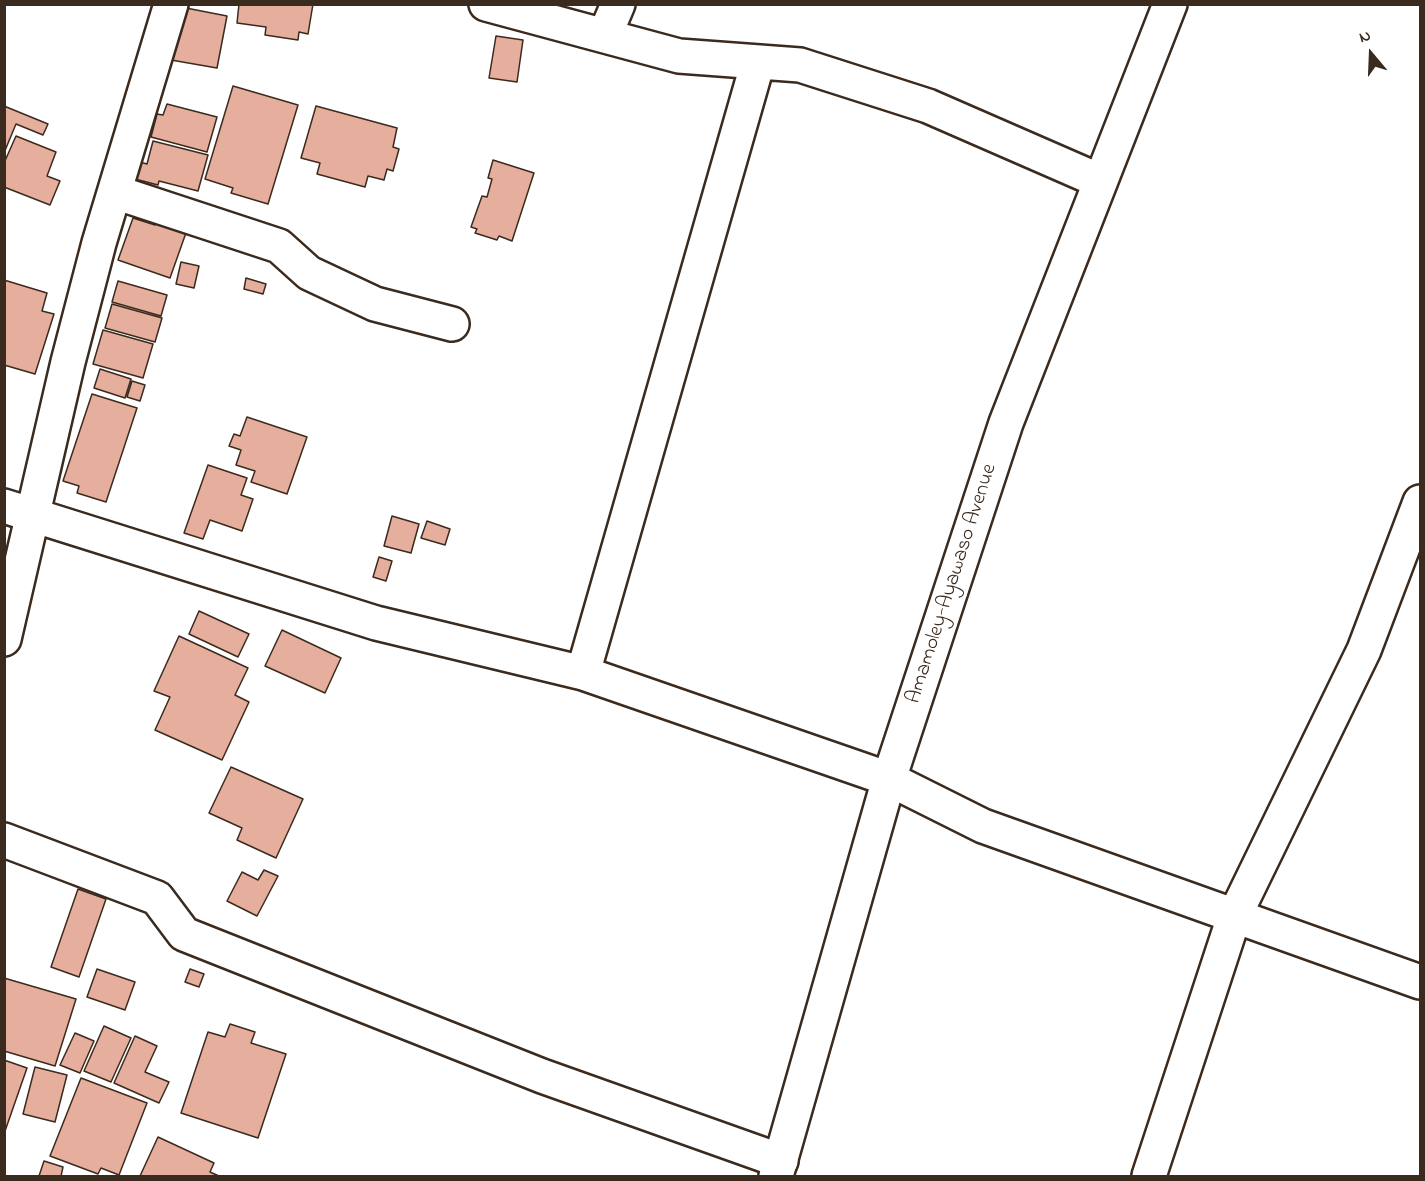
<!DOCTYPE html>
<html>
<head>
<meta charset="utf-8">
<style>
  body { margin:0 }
  #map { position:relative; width:1425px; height:1181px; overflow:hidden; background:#fff; font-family:"Indie Flower",sans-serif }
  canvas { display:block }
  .frame { position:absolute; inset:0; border:6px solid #3b2a1e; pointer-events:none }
  .north { position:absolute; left:1341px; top:24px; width:60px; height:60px; -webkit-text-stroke:4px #fff; paint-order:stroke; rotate:341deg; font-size:16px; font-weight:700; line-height:24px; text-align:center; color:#3b2a1e }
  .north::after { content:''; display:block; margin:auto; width:21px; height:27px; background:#3b2a1e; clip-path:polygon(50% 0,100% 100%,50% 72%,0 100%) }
</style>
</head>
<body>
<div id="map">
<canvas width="1425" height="1181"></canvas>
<div class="frame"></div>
<div class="north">N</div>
</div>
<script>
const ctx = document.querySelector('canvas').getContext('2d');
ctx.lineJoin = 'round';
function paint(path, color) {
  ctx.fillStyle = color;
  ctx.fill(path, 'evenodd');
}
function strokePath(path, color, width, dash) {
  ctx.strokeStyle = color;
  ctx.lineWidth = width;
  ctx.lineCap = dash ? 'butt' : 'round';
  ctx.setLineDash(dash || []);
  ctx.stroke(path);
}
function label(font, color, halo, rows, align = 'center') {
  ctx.font = font + ' "Indie Flower",sans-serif';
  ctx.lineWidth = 6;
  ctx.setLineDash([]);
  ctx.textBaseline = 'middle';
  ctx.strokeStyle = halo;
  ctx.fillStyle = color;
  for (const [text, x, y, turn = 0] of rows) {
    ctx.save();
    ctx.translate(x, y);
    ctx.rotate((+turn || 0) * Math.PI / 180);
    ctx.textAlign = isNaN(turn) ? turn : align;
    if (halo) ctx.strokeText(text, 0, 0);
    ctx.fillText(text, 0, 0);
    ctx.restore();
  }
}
const building = new Path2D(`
  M 239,4 L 313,4 L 308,34 L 299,32 L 298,40 L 265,35 L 266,27 L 237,23 Z
  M 181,7 L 227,16 L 217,68 L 171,60 Z
  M 496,36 L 523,40 L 517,82 L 489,78 Z
  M 233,86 L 298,105 L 268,204 L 231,193 L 233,188 L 205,179 Z
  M 167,104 L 217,117 L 207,152 L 151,137 L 157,114 L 163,115 Z
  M 4,106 L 48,124 L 43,135 L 16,124 L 4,153 Z
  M 316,106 L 397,128 L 393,147 L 399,149 L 393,171 L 387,169 L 384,180 L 368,176 L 365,187 L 317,174 L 320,163 L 301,158 Z
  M 16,136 L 56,152 L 47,176 L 60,181 L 50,205 L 4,187 L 4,163 Z
  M 153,141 L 208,155 L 198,191 L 159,181 L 158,185 L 135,179 L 140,162 L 147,164 Z
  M 493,160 L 534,173 L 512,241 L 499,236 L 497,240 L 475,233 L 477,229 L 471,227 L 482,196 L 487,197 L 492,179 L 488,178 Z
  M 133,218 L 155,225 L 157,220 L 187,230 L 170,278 L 118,260 Z
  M 181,262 L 199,266 L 194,288 L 176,284 Z
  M 246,278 L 266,284 L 263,294 L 244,289 Z
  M 4,280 L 47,293 L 42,311 L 54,314 L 35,374 L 4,365 Z
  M 118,281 L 167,295 L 161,316 L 112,302 Z
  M 112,304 L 162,318 L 155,342 L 105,328 Z
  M 103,330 L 153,344 L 143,378 L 93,364 Z
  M 100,369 L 131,379 L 125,398 L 94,388 Z
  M 132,381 L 145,385 L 140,401 L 127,397 Z
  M 92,394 L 137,408 L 106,502 L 77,493 L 79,486 L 63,481 Z
  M 247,417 L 307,437 L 287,494 L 251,482 L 255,471 L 236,465 L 241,450 L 229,446 L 234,434 L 240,436 Z
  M 208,465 L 247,478 L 241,495 L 253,499 L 242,531 L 210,520 L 203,539 L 184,533 Z
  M 392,516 L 419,524 L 411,553 L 384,546 Z
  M 427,521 L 450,529 L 445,545 L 421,538 Z
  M 379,557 L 392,561 L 386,581 L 373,577 Z
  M 199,611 L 249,634 L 238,657 L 189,634 Z
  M 282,630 L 341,658 L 325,693 L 265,666 Z
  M 179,636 L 248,668 L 235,695 L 249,702 L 222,760 L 155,730 L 170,697 L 154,691 Z
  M 231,767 L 303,799 L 276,858 L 237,840 L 242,828 L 209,813 Z
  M 264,870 L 278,876 L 257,916 L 227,901 L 242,872 L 258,880 Z
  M 78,889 L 106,899 L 79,977 L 51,967 Z
  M 97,969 L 135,982 L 125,1010 L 87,997 Z
  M 190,969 L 204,974 L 199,987 L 185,982 Z
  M 4,978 L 76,999 L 55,1066 L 4,1051 Z
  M 230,1024 L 255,1032 L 251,1043 L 286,1054 L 258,1138 L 181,1113 L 208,1032 L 225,1037 Z
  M 104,1026 L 131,1038 L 111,1082 L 84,1071 Z
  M 75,1033 L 94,1041 L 80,1073 L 60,1065 Z
  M 135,1036 L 157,1046 L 145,1072 L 169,1082 L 159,1103 L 114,1083 Z
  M 4,1060 L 27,1068 L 4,1134 Z
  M 35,1067 L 67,1075 L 55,1122 L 23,1114 Z
  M 81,1078 L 147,1103 L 119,1175 L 101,1168 L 98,1174 L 50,1156 Z
  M 158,1137 L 214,1163 L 210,1172 L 219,1176 L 140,1176 Z
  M 44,1161 L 63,1167 L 61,1176 L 39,1176 Z`);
paint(building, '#e6ae9d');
strokePath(building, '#3b2a1e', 1.5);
const minor = new Path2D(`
  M 486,4 L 679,56 L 800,65 L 928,106 L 1100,181
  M 605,35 L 618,4
  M 115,192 L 279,246 L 309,273 L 375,304 L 452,324
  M 4,506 L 376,623 L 583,673 L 889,779 L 983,826 L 1420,982
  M 4,639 L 68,362 L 99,243 L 171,4
  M 583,673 L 758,62
  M 4,840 L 157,898 L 184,934 L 542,1076 L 781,1161
  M 1149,1176 L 1234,917 L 1364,650 L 1420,502`);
const tertiary = new Path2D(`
  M 776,1176 L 889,779 L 1006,423 L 1170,4`);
strokePath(minor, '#3b2a1e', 38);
strokePath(tertiary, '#3b2a1e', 38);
strokePath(minor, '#fff', 33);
strokePath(tertiary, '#fff', 33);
label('21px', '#3b2a1e', '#fff', [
  ["Amamoley-Ayawaso Avenue",953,584,-72]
]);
</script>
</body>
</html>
